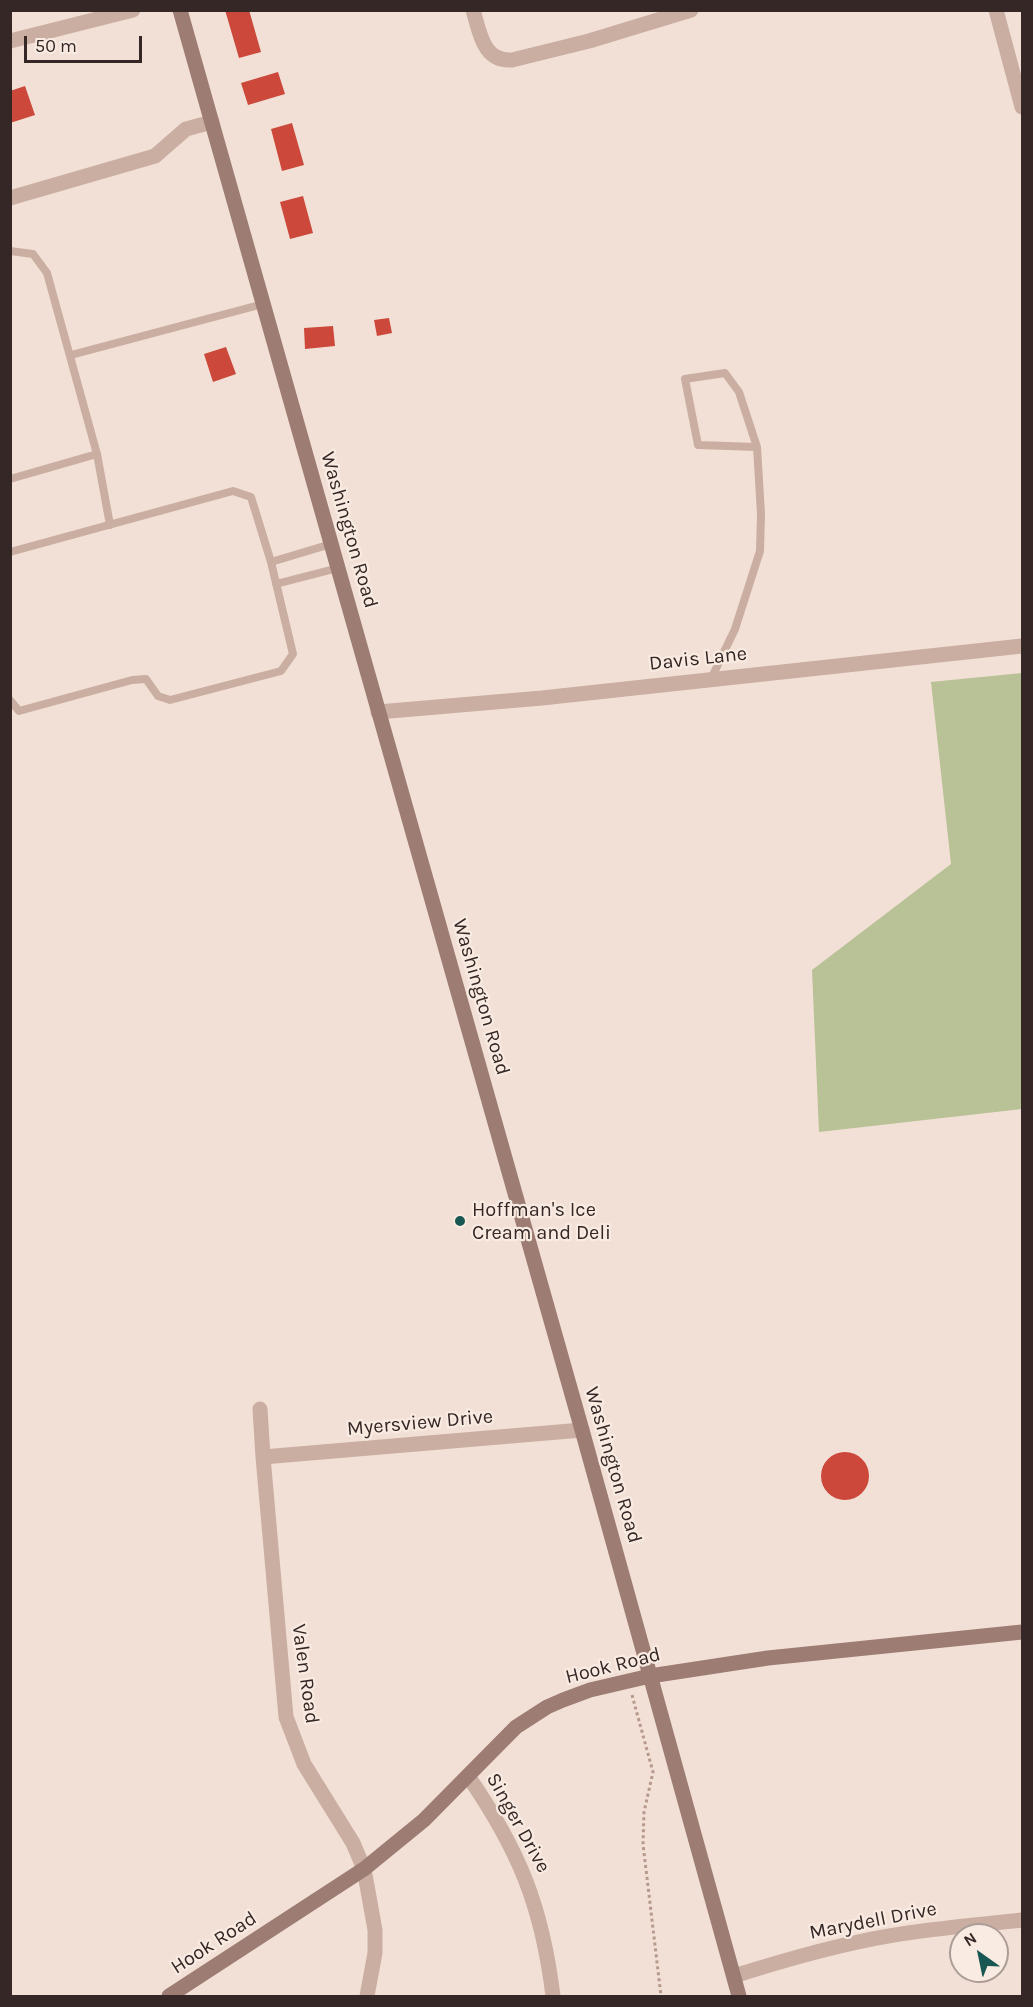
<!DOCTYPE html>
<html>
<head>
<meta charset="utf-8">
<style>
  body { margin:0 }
  #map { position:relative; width:1033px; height:2007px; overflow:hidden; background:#f2e0d6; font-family:Karla,sans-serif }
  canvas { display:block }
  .frame { position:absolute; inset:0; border:12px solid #342725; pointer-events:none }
  .north { position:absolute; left:949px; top:1923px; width:60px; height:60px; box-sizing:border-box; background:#faebe2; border:2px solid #ab9d96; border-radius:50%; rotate:327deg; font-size:16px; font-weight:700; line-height:24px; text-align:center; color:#342725 }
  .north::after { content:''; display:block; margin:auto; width:21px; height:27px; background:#195752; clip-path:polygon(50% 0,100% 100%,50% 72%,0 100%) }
  .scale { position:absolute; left:24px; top:36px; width:118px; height:27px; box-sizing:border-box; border:3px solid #342725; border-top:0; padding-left:8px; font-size:18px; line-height:21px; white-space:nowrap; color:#342725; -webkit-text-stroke:4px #faebe2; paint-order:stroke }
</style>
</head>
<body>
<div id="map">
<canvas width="1033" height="2007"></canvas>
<div class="frame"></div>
<div class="north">N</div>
<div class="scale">50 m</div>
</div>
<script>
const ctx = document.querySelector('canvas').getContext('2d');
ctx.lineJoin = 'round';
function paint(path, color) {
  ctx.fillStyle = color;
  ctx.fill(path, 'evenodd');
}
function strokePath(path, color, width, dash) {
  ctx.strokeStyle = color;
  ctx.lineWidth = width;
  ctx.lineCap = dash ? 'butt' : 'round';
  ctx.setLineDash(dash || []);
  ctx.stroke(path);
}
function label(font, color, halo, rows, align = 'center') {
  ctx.font = font + ' Karla,sans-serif';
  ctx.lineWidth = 4.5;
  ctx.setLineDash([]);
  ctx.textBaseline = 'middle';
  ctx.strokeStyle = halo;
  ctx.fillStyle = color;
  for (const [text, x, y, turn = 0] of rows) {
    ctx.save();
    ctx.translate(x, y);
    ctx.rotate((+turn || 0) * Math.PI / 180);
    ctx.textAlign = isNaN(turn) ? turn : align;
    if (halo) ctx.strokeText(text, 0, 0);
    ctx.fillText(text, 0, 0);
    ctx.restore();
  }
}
paint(new Path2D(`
  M 1022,673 L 1022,1109 L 819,1132 L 812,970 L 951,864 L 931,682 Z`), '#b9c196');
paint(new Path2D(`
  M 225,10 L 249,10 L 261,52 L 239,58 Z
  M 278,72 L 285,94 L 248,105 L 241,83 Z
  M 25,86 L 35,115 L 10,123 L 10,91 Z
  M 292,123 L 304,165 L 282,171 L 271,129 Z
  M 303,196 L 313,233 L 290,239 L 280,202 Z
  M 389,318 L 392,333 L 377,336 L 374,320 Z
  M 333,326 L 335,346 L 305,349 L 304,328 Z
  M 226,347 L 236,374 L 213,382 L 204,354 Z
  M821 1476a24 24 0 1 1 48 0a24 24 0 1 1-48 0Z`), '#cc483a');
strokePath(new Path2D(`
  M 632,1695 L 653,1772 L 644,1812 L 643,1844 L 661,1996`), '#b6988c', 3, [3, 3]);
strokePath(new Path2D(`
  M 10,251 L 33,254 L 47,273 L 97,454 L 10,479
  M 71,355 L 263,304
  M 97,454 L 110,525
  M 10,552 L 233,491 L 251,497 L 271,562 L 293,654 L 281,671 L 170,700 L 158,696 L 146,679 L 132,680 L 19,711 L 10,700
  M 271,562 L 331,544
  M 276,584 L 338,568
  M 711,679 L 735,629 L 760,551 L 761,514 L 757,447 L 739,392 L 725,373 L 685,379 L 698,445 L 757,447`), '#caaea2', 8);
strokePath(new Path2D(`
  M 473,10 C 480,33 483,62 512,60 L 589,41 L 691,10
  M 996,10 L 1022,107
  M 10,41 L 133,10
  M 10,198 L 155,156 L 186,129 L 212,122
  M 378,712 L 542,698 L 1022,646
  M 260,1409 L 263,1457 L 286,1717 L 304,1764 L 353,1843 L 364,1869 L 375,1930 L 375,1953 L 367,1996
  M 263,1457 L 582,1430
  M 468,1776 C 519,1850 542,1906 553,1996
  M 734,1976 C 775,1963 816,1951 858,1942 C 912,1930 968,1926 1022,1920`), '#caaea2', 15);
strokePath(new Path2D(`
  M 180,10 L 582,1430 L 739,1996
  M 169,1996 L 364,1869 L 424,1820 L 516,1727 L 547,1707 L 563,1700 L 590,1690 L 650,1676 L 768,1658 L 1022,1632`), '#9d7c73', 15);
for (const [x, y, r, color] of [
  [460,1221,6,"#195752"]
]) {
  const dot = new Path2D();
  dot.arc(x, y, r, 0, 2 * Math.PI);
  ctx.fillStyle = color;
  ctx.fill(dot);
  strokePath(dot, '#faebe2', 2);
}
label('20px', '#342725', '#faebe2', [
  ["Washington Road",349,530,74],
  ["Davis Lane",698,659,-6],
  ["Washington Road",481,997,74],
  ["Myersview Drive",420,1423,-5],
  ["Washington Road",613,1465,74],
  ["Hook Road",613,1666,-14],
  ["Valen Road",305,1674,82],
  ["Singer Drive",518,1823,61],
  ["Marydell Drive",873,1921,-11],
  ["Hook Road",214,1943,-33]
]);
label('20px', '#342725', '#faebe2', [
  ["Hoffman's Ice",472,1210],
  ["Cream and Deli",472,1233]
], 'left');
</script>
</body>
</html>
